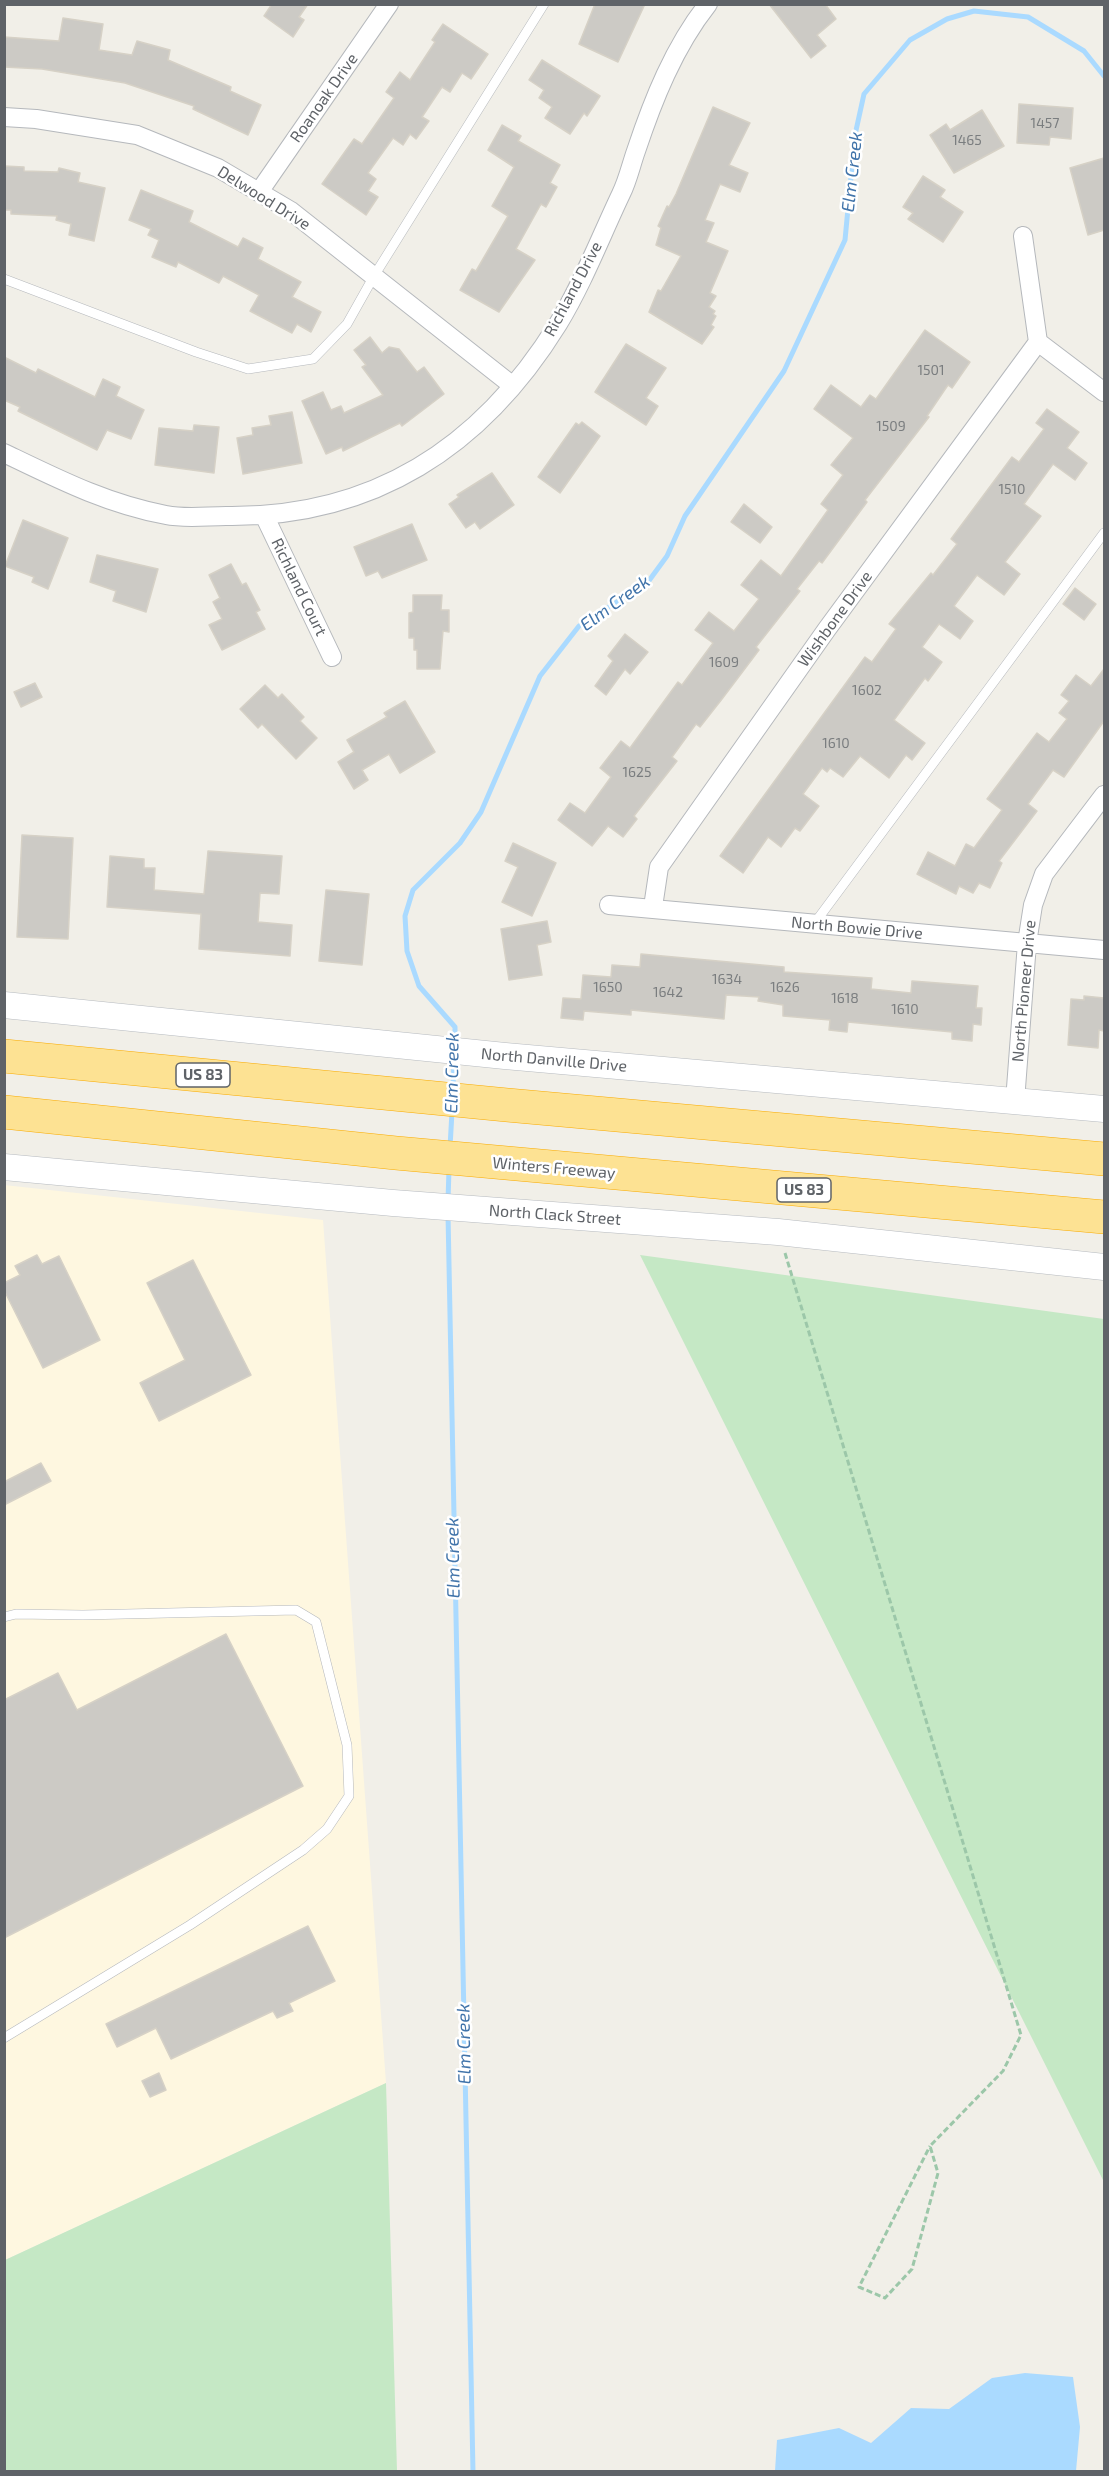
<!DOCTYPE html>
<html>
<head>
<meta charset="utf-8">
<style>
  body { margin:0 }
  #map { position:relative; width:1109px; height:2476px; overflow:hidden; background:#f1efe8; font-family:"Exo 2",sans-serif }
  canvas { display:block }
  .frame { position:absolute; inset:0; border:6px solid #5f6368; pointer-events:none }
</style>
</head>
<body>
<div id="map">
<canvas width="1109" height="2476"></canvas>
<div class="frame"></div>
</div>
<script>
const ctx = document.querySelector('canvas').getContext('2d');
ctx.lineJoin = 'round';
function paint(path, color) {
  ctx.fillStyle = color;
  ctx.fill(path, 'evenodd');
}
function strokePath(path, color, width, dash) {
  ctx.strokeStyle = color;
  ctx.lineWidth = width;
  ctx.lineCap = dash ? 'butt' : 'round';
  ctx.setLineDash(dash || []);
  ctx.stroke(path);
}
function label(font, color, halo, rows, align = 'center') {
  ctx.font = font + ' "Exo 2",sans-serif';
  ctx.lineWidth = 5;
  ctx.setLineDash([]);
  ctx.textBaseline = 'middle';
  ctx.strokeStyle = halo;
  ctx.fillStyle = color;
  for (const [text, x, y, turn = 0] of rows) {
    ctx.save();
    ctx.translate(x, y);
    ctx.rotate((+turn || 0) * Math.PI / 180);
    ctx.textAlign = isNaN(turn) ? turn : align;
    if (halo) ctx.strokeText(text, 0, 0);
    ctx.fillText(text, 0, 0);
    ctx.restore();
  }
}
paint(new Path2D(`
  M 4,1185 L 323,1220 L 386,2083 L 5,2260 Z`), '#fef7e0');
paint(new Path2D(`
  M 640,1255 L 1104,1319 L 1104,2182 Z
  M 386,2083 L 397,2471 L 5,2471 L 5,2260 Z`), '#c5e8c5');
paint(new Path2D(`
  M 1025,2373 L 1073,2377 L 1080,2427 L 1076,2471 L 775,2471 L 777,2440 L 839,2428 L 871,2443 L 911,2408 L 949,2409 L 992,2378 Z`), '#aadaff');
strokePath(new Path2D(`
  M 455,1043 L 455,1027 L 419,986 L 407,951 L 405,916 L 413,890 L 460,843 L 481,812 L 540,676 L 579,626 L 648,582 L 667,556 L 685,516 L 784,371 L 845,240 L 855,135 L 864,94 L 910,40 L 947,19 L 974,11 L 1028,17 L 1084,51 L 1104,76
  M 453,1088 L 454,1058
  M 450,1147 L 452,1112
  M 448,1201 L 449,1169
  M 448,1214 L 473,2472`), '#aadaff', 5);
const building = new Path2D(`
  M 272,4 L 308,4 L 299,17 L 304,20 L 293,37 L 264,16 Z
  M 595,4 L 645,4 L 618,62 L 579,44 Z
  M 769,4 L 825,4 L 836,19 L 817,35 L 826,46 L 811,58 Z
  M 63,18 L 103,24 L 99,50 L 132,55 L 137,41 L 170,50 L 168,60 L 231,87 L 230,91 L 261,105 L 248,135 L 193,109 L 194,106 L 125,83 L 42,69 L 4,67 L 4,37 L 59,41 Z
  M 443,24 L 488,54 L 471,79 L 462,73 L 450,92 L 442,87 L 422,117 L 429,121 L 416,139 L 410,134 L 403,145 L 393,138 L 368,173 L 376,179 L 368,191 L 378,197 L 366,215 L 322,184 L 354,139 L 362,144 L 394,98 L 386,92 L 400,72 L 410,80 L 435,42 L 432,40 Z
  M 542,60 L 600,96 L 587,116 L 584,113 L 570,134 L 545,118 L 552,107 L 539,98 L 544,90 L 529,80 Z
  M 1019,104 L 1073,108 L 1071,139 L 1050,137 L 1049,145 L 1017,143 Z
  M 713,107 L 750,123 L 729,165 L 748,173 L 740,192 L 720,184 L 705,220 L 714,223 L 706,242 L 728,251 L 710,293 L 716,296 L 709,307 L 715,311 L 713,314 L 716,316 L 711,325 L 714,327 L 702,344 L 649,312 L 658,290 L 661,291 L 681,256 L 656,245 L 661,228 L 658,226 L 667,206 L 669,207 L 676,194 Z
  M 982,110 L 1004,146 L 954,173 L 930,135 L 946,124 L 950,130 Z
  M 502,125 L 521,136 L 518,141 L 560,165 L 550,183 L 557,187 L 546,207 L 541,204 L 516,249 L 535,260 L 499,312 L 460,290 L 472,269 L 476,271 L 508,216 L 492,206 L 514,167 L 488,150 Z
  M 1104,158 L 1104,230 L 1088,235 L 1070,168 Z
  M 4,166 L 24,167 L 24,171 L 58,172 L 59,168 L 80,173 L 78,182 L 105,188 L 94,241 L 69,235 L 71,224 L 56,220 L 57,216 L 11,214 L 11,210 L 4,210 Z
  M 923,176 L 945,190 L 940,197 L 963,212 L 943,242 L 908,219 L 913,213 L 903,207 Z
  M 141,190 L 193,211 L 189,222 L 238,247 L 243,238 L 263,248 L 258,259 L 301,282 L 292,297 L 321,312 L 311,332 L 297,324 L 292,333 L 250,311 L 259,295 L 223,276 L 219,283 L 178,262 L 176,267 L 152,257 L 159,240 L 148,235 L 151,229 L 129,220 Z
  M 925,330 L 970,362 L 952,388 L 948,385 L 927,416 L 929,417 L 865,500 L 867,502 L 822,563 L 819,561 L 797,589 L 800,591 L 756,647 L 759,650 L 722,699 L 700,727 L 696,724 L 672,757 L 677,761 L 634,816 L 637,819 L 623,837 L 608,826 L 592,846 L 558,820 L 570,803 L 585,813 L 611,777 L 600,768 L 621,741 L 630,748 L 678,682 L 682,685 L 713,643 L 695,630 L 709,612 L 734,631 L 759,599 L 741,585 L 761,560 L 781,576 L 828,510 L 821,504 L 843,475 L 831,465 L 853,438 L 814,409 L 831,385 L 861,407 L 870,395 L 876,399 Z
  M 370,337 L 382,353 L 389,347 L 399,349 L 417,372 L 424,367 L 444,394 L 402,426 L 400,423 L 343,451 L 342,447 L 326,454 L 302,401 L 323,392 L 331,410 L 341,406 L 344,413 L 383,395 L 362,367 L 366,365 L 354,350 Z
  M 626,344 L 666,368 L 646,398 L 658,406 L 646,425 L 595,392 Z
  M 4,357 L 36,373 L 38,369 L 95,397 L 103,379 L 120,387 L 116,396 L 144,410 L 131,439 L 107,430 L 97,450 L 18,411 L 20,407 L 4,400 Z
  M 1047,409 L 1079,432 L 1067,448 L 1087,463 L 1075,480 L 1053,464 L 1024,504 L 1041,516 L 1005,562 L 1020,574 L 1004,595 L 977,575 L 954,606 L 973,621 L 960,639 L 939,624 L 922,647 L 942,662 L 928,681 L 925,678 L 894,720 L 925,743 L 912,760 L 906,755 L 889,778 L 860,756 L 843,777 L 830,768 L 827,772 L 822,768 L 803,794 L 819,806 L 800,831 L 795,828 L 781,847 L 768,837 L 743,873 L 720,856 L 865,657 L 872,662 L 896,629 L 889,624 L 931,573 L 933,575 L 957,544 L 951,539 L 1012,457 L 1019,462 L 1044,429 L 1036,423 Z
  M 292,412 L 302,463 L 243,474 L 237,438 L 253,435 L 252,428 L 271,425 L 269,416 Z
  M 582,422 L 600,436 L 560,493 L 538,477 L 576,423 L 579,425 Z
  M 194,425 L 219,427 L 214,473 L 155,465 L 159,428 L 193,431 Z
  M 492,473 L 514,505 L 480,529 L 475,522 L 466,528 L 449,504 L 459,497 L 457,495 Z
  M 744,504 L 772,527 L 760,543 L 731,522 Z
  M 23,520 L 68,538 L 48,589 L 32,582 L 34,577 L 5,566 Z
  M 412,524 L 427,560 L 382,578 L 378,571 L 366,576 L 354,547 Z
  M 97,555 L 158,569 L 146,612 L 113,601 L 116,591 L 90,582 Z
  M 231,564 L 242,585 L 246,583 L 260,610 L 256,612 L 265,629 L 222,650 L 209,625 L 222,619 L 213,602 L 220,598 L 209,575 Z
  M 1075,588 L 1096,604 L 1084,620 L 1063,604 Z
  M 413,595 L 442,595 L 441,610 L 449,610 L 449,632 L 443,631 L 440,669 L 417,669 L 417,650 L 414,650 L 414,638 L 409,638 L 409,613 L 413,612 Z
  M 625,634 L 648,652 L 630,674 L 625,669 L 606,695 L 595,686 L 613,661 L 608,656 Z
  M 1104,669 L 1104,721 L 1064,777 L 1053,770 L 1028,804 L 1037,811 L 999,861 L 1002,863 L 990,888 L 979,883 L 973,893 L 959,886 L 956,894 L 917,874 L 928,852 L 955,866 L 966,844 L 974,848 L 1002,810 L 987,799 L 1037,733 L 1049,742 L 1067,719 L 1059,713 L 1069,701 L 1061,695 L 1076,675 L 1091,686 Z
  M 35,683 L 42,697 L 21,707 L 14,692 Z
  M 265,685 L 278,698 L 282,694 L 304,717 L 300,721 L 317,738 L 296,759 L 262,724 L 258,728 L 240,709 Z
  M 405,701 L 435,752 L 400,773 L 389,754 L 362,770 L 368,780 L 354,789 L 338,762 L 354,752 L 347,740 L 387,717 L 384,713 Z
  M 22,835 L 73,838 L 68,939 L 17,937 Z
  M 513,843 L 556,863 L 532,916 L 502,902 L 518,867 L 505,861 Z
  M 208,851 L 282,856 L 279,894 L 260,893 L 258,922 L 292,925 L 290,956 L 199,949 L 201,914 L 107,907 L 110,856 L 144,859 L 144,868 L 155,868 L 154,890 L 204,894 Z
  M 326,890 L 369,894 L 362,965 L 319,961 Z
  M 547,921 L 551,942 L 537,945 L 542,975 L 509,980 L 501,929 Z
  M 641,954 L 784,967 L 784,972 L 872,978 L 871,989 L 911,993 L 912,981 L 978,986 L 976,1008 L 982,1008 L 981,1025 L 973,1024 L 972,1041 L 952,1039 L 952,1032 L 848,1022 L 847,1032 L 829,1030 L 830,1020 L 783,1016 L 783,1005 L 758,1001 L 759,997 L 726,995 L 724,1019 L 631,1010 L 631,1015 L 584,1011 L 583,1020 L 561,1018 L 563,998 L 581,999 L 583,975 L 611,977 L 612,965 L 640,967 Z
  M 1084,996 L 1104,998 L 1104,1031 L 1099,1030 L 1098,1048 L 1068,1045 L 1071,999 L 1084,1000 Z
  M 37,1255 L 42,1264 L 59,1256 L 100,1340 L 43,1368 L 4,1290 L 4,1283 L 20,1275 L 15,1266 Z
  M 193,1260 L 251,1375 L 159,1421 L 140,1383 L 185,1360 L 147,1283 Z
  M 41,1463 L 51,1481 L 4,1505 L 4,1482 Z
  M 226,1634 L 303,1786 L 4,1938 L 4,1700 L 58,1673 L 77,1710 Z
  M 308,1926 L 335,1981 L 289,2003 L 293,2011 L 277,2018 L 273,2011 L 171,2059 L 156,2028 L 117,2047 L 106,2024 Z
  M 159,2073 L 166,2090 L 150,2097 L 142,2081 Z`);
paint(building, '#cccac5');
strokePath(building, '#d6d1c6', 1.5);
const service = new Path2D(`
  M 4,279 L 196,352 L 248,369 L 313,359 L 347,324 L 374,276 L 544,4
  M 814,924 L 1104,533
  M 4,1617 L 16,1614 L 83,1615 L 296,1610 L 316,1622 L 347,1745 L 349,1796 L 327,1829 L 303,1850 L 190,1925 L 4,2038`);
const minor = new Path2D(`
  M 4,117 L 36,119 L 137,135 L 218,168 L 291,211 L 513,386
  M 259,192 L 389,4
  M 1023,236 L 1038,342
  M 1038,342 L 1104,392
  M 4,453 C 58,479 107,504 166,515 C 185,519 207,516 226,516 C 373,518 482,447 558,324 C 583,283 601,236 621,194 C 628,180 631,165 636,151 C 653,100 674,47 708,4
  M 265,517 L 332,657
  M 609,905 L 1104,950
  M 653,907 L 659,867 L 827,629 L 1038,342
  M 1015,1101 L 1027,943 L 1033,905 L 1044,874 L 1104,795`);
const secondary = new Path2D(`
  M 4,1005 L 505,1056 L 1104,1109
  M 4,1167 L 393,1203 L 778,1232 L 1104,1267`);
const motorway = new Path2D(`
  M 4,1056 L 507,1105 L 1104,1159
  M 4,1112 L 396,1153 L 1104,1217`);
strokePath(service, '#b5b8bc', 10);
strokePath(minor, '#b5b8bc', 20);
strokePath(secondary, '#b6babf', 27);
strokePath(motorway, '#f9ab00', 34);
strokePath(new Path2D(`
  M 785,1253 L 1021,2035 L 1003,2071 L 930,2146 L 938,2173 L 912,2269 L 885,2298 L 859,2287 L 930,2146`), '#9cc7a9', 3, [6, 3]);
strokePath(service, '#fff', 9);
strokePath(minor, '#fff', 18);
strokePath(secondary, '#fff', 26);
strokePath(motorway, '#fde293', 33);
label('14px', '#7a7d7f', null, [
  ["1457",1045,123],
  ["1465",967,140],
  ["1501",931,370],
  ["1509",891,426],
  ["1510",1012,489],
  ["1609",724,662],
  ["1602",867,690],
  ["1610",836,743],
  ["1625",637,772],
  ["1634",727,979],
  ["1650",608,987],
  ["1626",785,987],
  ["1642",668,992],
  ["1618",845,998],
  ["1610",905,1009]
]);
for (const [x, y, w] of [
  [203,1075,54],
  [804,1190,54]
]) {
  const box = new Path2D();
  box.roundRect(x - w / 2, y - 12, w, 24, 4.5);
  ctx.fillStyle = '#fff';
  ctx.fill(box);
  strokePath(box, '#5f6368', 1.5);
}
label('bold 15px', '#5f6368', null, [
  ["US 83",203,1075],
  ["US 83",804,1190]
]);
label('16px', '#5f6368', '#fff', [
  ["Roanoak Drive",324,98,-55],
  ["Delwood Drive",264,198,32],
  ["Richland Drive",573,289,-62],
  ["Richland Court",299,587,64],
  ["Wishbone Drive",835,619,-54],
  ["North Bowie Drive",857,928,5],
  ["North Pioneer Drive",1024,991,-85],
  ["North Danville Drive",554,1060,5],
  ["Winters Freeway",554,1168,5],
  ["North Clack Street",555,1215,4]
]);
label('italic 18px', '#4174aa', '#fff', [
  ["Elm Creek",852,172,-84],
  ["Elm Creek",615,603,-36],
  ["Elm Creek",452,1073,-89],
  ["Elm Creek",453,1558,-91],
  ["Elm Creek",464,2044,-91]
]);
</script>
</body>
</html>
